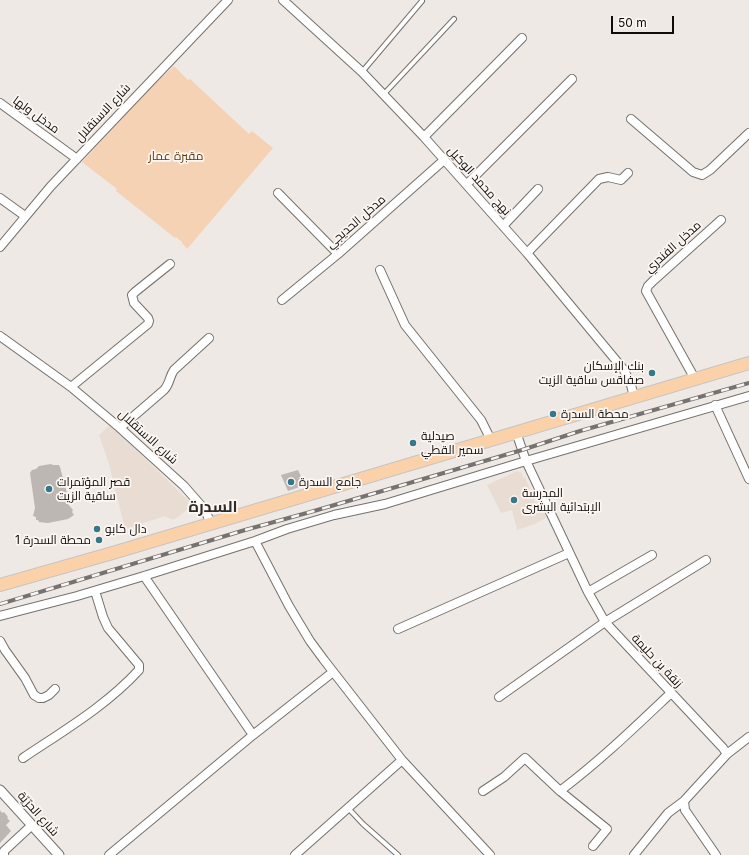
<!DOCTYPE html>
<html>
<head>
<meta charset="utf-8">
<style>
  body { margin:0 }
  #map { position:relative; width:749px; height:855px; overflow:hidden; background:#eee9e5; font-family:Inter,sans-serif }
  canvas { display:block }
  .scale { position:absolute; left:611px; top:16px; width:63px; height:18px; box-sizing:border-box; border:2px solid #0e0c0b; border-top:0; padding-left:5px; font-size:12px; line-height:14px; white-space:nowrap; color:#0e0c0b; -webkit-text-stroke:3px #fcf6f2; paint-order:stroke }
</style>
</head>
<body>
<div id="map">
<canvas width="749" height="855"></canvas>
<div class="scale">50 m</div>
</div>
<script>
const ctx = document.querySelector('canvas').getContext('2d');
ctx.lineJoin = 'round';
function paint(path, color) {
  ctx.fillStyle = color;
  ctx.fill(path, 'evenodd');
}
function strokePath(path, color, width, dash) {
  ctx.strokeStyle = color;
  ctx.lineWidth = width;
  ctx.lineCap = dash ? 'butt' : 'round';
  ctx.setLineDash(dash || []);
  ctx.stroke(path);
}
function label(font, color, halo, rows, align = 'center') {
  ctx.font = font + ' Inter,Cairo,sans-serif';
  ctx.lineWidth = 3.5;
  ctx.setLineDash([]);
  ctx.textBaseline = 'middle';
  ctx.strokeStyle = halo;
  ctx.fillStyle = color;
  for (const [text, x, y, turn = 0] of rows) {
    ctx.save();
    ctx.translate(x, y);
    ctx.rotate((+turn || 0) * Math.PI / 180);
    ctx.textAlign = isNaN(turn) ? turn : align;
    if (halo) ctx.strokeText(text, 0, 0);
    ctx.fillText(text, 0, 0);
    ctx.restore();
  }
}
paint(new Path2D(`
  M 110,425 L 189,501 L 187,504 L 188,509 L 178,517 L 173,520 L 165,516 L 125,529 L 108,461 L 99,435 Z
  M 517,471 L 522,473 L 523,478 L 525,477 L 535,502 L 538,501 L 547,517 L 535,524 L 517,530 L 512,510 L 501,513 L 487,485 Z`), '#e9ddd3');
paint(new Path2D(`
  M 174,66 L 188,80 L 190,79 L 249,134 L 252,131 L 273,148 L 187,249 L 182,243 L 182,242 L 176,237 L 175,238 L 116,191 L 117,189 L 82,162 L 150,88 Z`), '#f5d2b4');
paint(new Path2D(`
  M 51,464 L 53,465 L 59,465 L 60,467 L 69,501 L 67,503 L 73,510 L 72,512 L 74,515 L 68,519 L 48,523 L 39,522 L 38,520 L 36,520 L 36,517 L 33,516 L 35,508 L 30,473 L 32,470 L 36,469 L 39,466 Z
  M 298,470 L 305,485 L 288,491 L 281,475 Z
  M 0,810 L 2,813 L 4,812 L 8,817 L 7,818 L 10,821 L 6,825 L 11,831 L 0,843 Z`), '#bcb7b3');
const service = new Path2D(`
  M 362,72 L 422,1
  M 383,95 L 454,19
  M 348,808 L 363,824 L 398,855`);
const minor = new Path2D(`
  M 283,0 L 362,72 L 424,137 L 527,253 L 624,370 L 631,385 L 634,397
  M 0,103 L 77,159
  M 631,119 L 693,172 L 702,175 L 710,170 L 749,133
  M 424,137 L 522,38
  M 467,184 L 572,79
  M 278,193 L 338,254
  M 0,198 L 25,216
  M 503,226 L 538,189
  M 0,247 L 51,186 L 228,0
  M 527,253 L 599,179 L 608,177 L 621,180 L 628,173
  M 380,270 L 405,325 L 481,420 L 491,440
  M 282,300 L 338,254 L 444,160
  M 0,336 L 71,387 L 120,428 L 184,486 L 205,510 L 211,524
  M 695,379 L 646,291 L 648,286 L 653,281 L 721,220
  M 71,387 L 148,324 L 149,321 L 148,318 L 134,303 L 132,295 L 135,292 L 170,264
  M 715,405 L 749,479
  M 120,428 L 164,390 C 170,384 169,377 174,370 L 209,338
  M 516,432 L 526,461 L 588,592 L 605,622 L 723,748 L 727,754 L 684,801 L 685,810 L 716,855
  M 255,541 L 289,606 L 310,641 L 324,660 L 402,760 L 490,855
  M 144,576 L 253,735
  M 588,592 L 652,555
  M 0,616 L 77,596 L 144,576 L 255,541 L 287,529 L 334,515 L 385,504 L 526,461 L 749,396
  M 398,629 L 569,553
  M 0,641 L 5,650 L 25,678 L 34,695 L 39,698 L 43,698 L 49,695 L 55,689
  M 499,697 L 605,622 L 706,560
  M 727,754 L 749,737
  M 23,758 C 63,731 106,706 139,670 L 139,665 L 108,628 L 103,617 L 95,591
  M 483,791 L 504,777 L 525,758 L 560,791 C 600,761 635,727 671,693
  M 560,791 L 607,829 L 593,846
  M 4,855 L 4,851 L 32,825
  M 109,855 L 253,735 L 333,672
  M 295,855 L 402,760
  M 634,855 L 668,813 L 684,801`);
const tertiary = new Path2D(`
  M 0,790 L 59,855`);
const primary = new Path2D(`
  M 0,585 L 116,552 L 749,363`);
strokePath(service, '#75716d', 6);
strokePath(minor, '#75716d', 10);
strokePath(tertiary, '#75716d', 11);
strokePath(primary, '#c5c5c4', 14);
strokePath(service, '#fff', 4);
strokePath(minor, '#fff', 8);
strokePath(tertiary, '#fff', 9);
strokePath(primary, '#fbd1a9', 12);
const rail = new Path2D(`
  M 0,604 L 245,530 L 314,511 L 522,450 L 580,431 L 749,383`);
strokePath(rail, '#75726f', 4);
strokePath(rail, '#fcf6f2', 2.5, [8]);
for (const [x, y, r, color] of [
  [652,373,4,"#367889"],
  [553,414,4,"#367889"],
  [413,443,4,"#367889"],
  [291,482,4,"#367889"],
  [49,489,4,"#367889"],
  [514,500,4,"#367889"],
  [97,529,4,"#367889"],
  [99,540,4,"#367889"]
]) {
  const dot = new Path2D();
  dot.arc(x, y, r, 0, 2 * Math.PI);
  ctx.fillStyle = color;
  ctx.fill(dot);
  strokePath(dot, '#fcf6f2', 1.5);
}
label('12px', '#0e0c0b', '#fcf6f2', [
  ["شارع الاستقلال",103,113,-47],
  ["مدخل ولها",36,115,36],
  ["نهج محمد الوكيل",479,181,48],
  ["مدخل الحديجي",356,222,-41],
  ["مدخل الفندري",673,247,-42],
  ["شارع الاستقلال",148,437,42],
  ["زنقة بن حليمة",657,661,47],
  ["شارع الحرّيّة",38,814,48]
]);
label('12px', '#603707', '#fcf6f2', [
  ["مقبرة عمار",176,156]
]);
label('12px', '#0e0c0b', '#fcf6f2', [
  ["بنك الإسكان",644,366,"right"],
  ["صفاقس ساقية الزيت",644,380,"right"],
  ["محطة السدرة",561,414],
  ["صيدلية",421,436],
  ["سمير القطي",421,450],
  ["قصر المؤتمرات",57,482],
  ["ساقية الزيت",57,496],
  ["جامع السدرة",299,482],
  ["المدرسة",522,493],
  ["الإبتدائية البشرى",522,507],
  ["دال كابو",105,529],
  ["محطة السدرة 1",91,540,"right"]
], 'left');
label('bold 16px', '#2e2a27', '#fcf6f2', [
  ["السدرة",213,507]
]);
</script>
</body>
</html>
